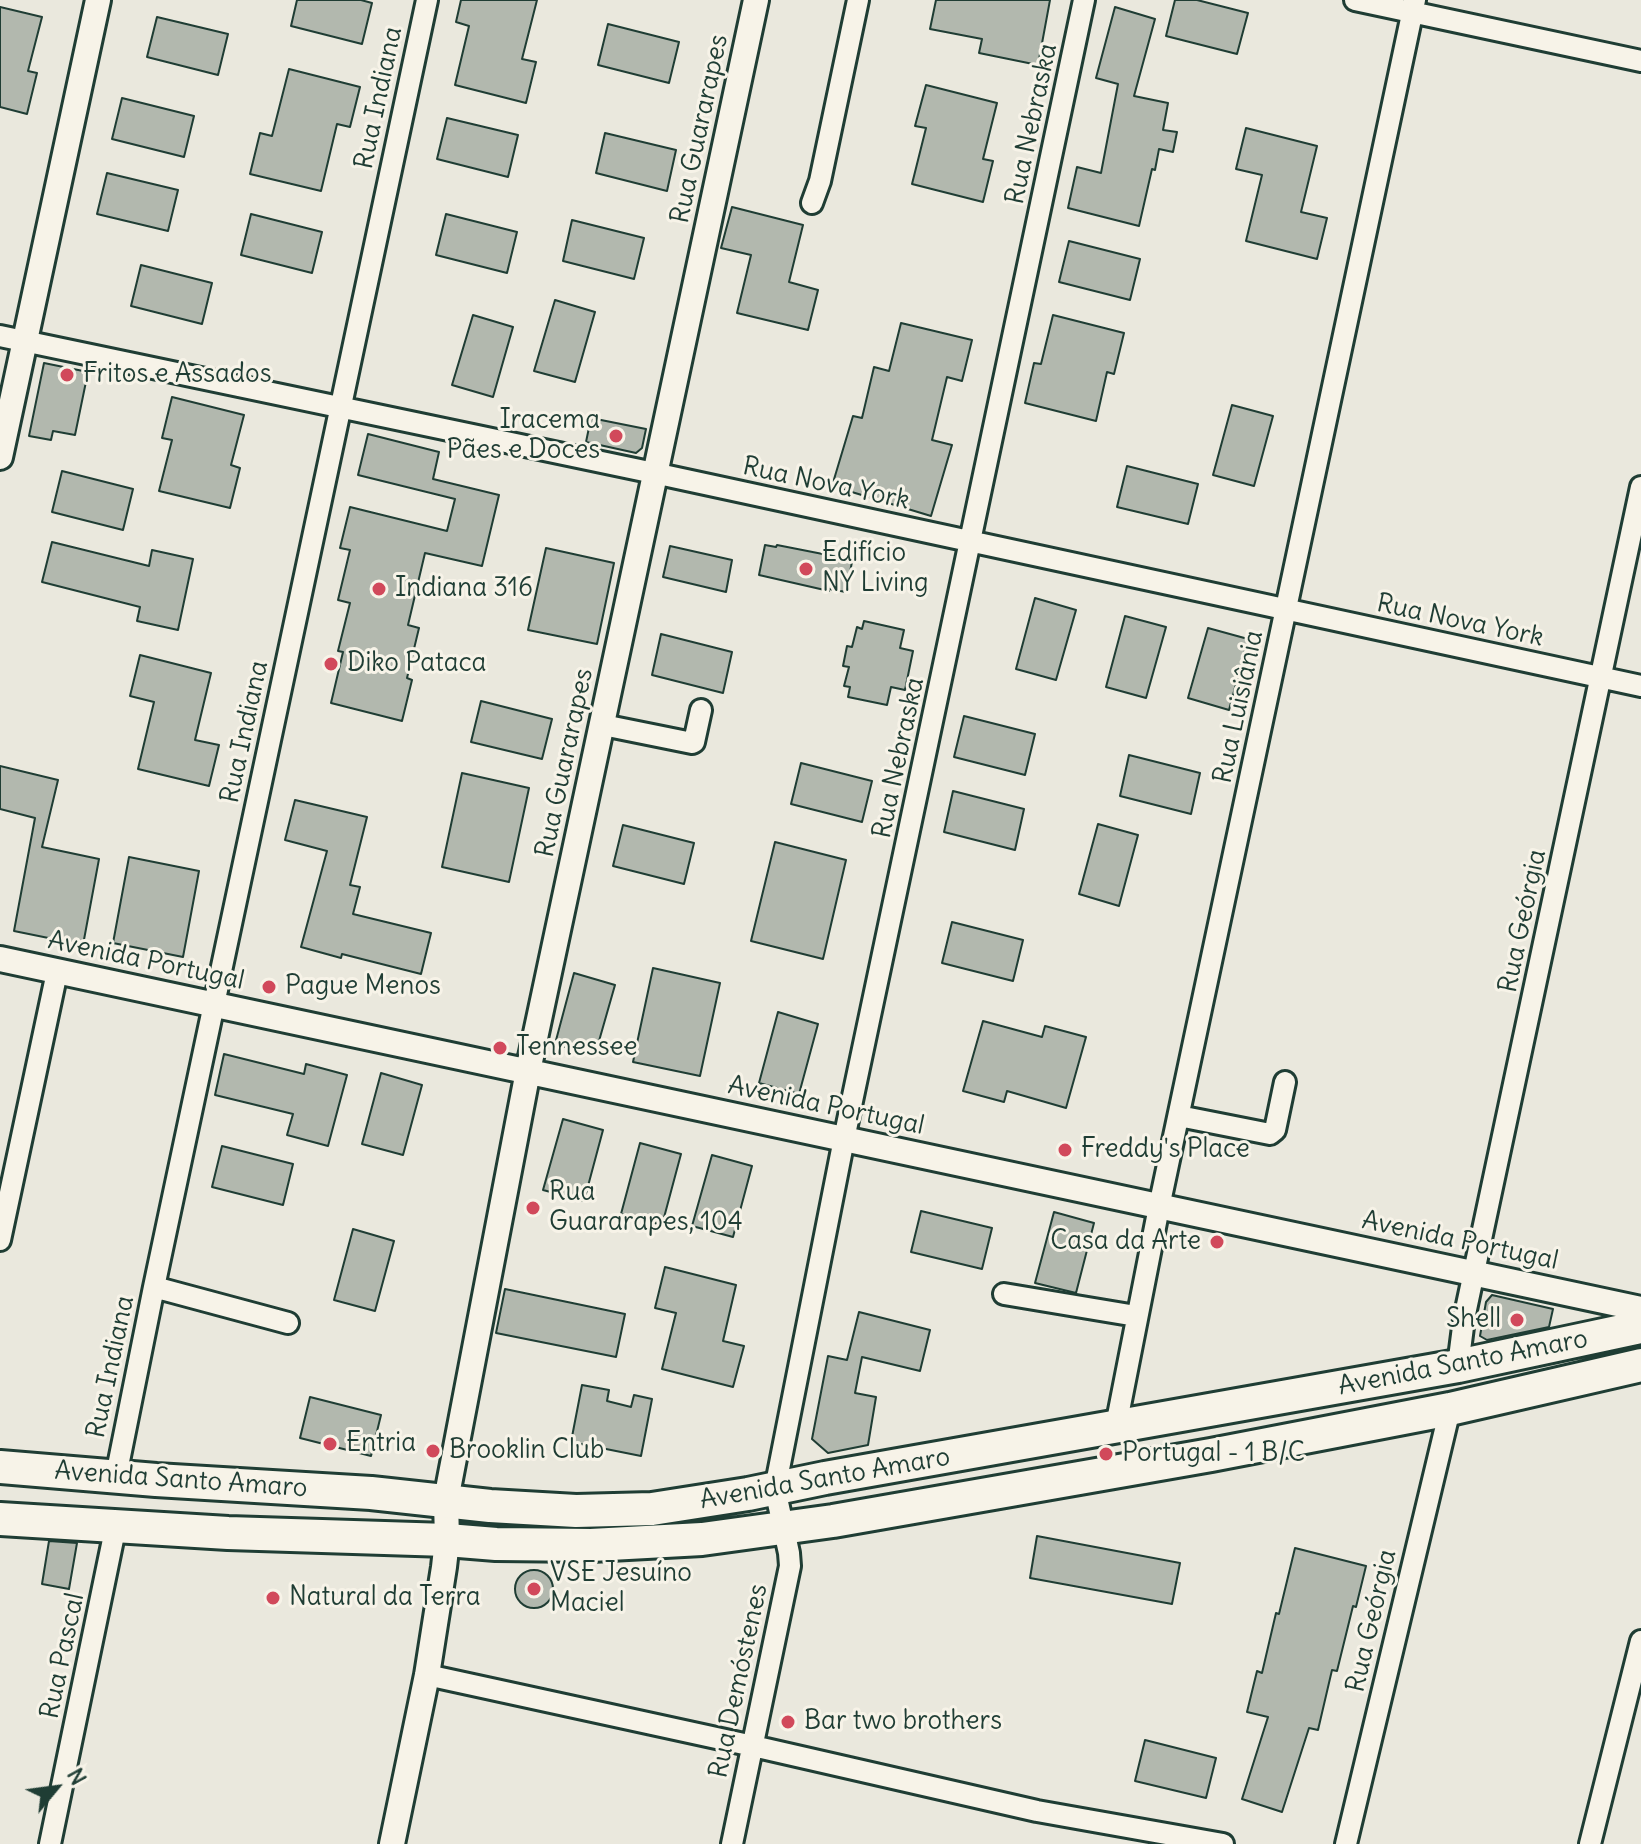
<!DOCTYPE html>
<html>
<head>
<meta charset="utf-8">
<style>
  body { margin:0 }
  #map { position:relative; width:1641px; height:1844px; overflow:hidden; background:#eae8dd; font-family:Delius,sans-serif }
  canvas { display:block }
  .north { position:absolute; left:16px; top:1748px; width:80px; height:80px; -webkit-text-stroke:6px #f7f3e8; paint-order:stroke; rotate:61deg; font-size:22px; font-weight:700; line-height:32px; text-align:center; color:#1f3d34 }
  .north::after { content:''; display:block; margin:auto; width:28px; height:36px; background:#1f3d34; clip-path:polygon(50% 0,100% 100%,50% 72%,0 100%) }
</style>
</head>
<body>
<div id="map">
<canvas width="1641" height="1844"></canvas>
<div class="north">N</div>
</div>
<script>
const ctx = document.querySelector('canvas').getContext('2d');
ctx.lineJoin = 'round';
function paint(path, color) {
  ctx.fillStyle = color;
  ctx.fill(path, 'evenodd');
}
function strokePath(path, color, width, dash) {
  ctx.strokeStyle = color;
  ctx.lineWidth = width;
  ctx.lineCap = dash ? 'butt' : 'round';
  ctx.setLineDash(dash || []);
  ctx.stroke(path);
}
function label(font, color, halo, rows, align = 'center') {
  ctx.font = font + ' Delius,sans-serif';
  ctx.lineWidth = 6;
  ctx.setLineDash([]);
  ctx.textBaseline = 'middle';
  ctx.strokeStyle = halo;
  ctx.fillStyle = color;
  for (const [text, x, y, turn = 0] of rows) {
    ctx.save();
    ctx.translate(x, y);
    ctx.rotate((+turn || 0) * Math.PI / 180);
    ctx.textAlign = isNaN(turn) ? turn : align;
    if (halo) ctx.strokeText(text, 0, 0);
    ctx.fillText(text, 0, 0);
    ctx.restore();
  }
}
const building = new Path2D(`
  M 297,0 L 361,0 L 372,3 L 362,44 L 291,26 Z
  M 461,0 L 537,0 L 522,59 L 536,62 L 526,103 L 455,85 L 469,26 L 456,22 Z
  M 936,0 L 1050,0 L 1038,65 L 979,53 L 982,39 L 930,29 Z
  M 1175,0 L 1197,0 L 1248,13 L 1237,54 L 1166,36 Z
  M 0,7 L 42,17 L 28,71 L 37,73 L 27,114 L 0,107 Z
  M 1115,7 L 1155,19 L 1134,96 L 1168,103 L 1163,130 L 1177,132 L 1173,152 L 1159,149 L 1155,170 L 1152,169 L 1139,226 L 1068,208 L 1077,167 L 1101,173 L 1118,84 L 1096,78 Z
  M 157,17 L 228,34 L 218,75 L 147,57 Z
  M 608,24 L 679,42 L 669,83 L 598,65 Z
  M 289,69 L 360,87 L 350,127 L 337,124 L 321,191 L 250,174 L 260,133 L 272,136 Z
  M 926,85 L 997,103 L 983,159 L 993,161 L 983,202 L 912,184 L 926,128 L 915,126 Z
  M 122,98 L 194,116 L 184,157 L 112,139 Z
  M 447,118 L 518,135 L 508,177 L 437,159 Z
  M 1246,128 L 1317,146 L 1301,212 L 1327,218 L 1317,259 L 1246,241 L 1262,175 L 1236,169 Z
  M 605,133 L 676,150 L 667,191 L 596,173 Z
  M 107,173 L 178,190 L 168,231 L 97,214 Z
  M 732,207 L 803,225 L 789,282 L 818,290 L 808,330 L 737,313 L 751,255 L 721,248 Z
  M 251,214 L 322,232 L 312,273 L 241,255 Z
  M 446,214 L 517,232 L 507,273 L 436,255 Z
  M 572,220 L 644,238 L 634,279 L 563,261 Z
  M 1069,241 L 1140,259 L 1130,300 L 1059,282 Z
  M 141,265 L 212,283 L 202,324 L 131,306 Z
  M 555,300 L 595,312 L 575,382 L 534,371 Z
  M 473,315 L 513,327 L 493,397 L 452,385 Z
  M 1053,315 L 1124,333 L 1114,374 L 1107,372 L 1096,421 L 1025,403 L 1034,363 L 1041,364 Z
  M 901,323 L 972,340 L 962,381 L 947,377 L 932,440 L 952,445 L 931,516 L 832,486 L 853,416 L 862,418 L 874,367 L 889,371 Z
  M 44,363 L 88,372 L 75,435 L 53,431 L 51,440 L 29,436 Z
  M 172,397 L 244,415 L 231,465 L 240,468 L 230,508 L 159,491 L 172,440 L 162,438 Z
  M 1232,405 L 1273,416 L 1254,486 L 1213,475 Z
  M 591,418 L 646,429 L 642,448 L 636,453 L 586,442 Z
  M 368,434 L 439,452 L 433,479 L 499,495 L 482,566 L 425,553 L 408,625 L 419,628 L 407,678 L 412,680 L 402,721 L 331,703 L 343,652 L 338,651 L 350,603 L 338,600 L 350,550 L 340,548 L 350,507 L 447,531 L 455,499 L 358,475 Z
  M 1127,466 L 1198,484 L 1188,524 L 1117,507 Z
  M 62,471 L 133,489 L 123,530 L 52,512 Z
  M 52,542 L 149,566 L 152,550 L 193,559 L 178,630 L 137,621 L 140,607 L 42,582 Z
  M 765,545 L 776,547 L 777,545 L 843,558 L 841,560 L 852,562 L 846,592 L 829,589 L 829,591 L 759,575 Z
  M 670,546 L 732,560 L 726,592 L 663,577 Z
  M 546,548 L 614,563 L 597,644 L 528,630 Z
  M 1035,598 L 1076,610 L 1056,680 L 1016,669 Z
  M 1125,616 L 1166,627 L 1146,698 L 1106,687 Z
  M 864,621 L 904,630 L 900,648 L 913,651 L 905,690 L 891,687 L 887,705 L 848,697 L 850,687 L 844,686 L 849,667 L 843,666 L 847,646 L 852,647 L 857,627 L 862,629 Z
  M 1208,628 L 1248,639 L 1229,710 L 1188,698 Z
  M 661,634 L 732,652 L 723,693 L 652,675 Z
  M 140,655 L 211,673 L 195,740 L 219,745 L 209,786 L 138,769 L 154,702 L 130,696 Z
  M 481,701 L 552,719 L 542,759 L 471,742 Z
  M 964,716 L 1035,734 L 1025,775 L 954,757 Z
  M 1129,755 L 1200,773 L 1191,814 L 1120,796 Z
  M 801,763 L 872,781 L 862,822 L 791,804 Z
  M 0,766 L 58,780 L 42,847 L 99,859 L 83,945 L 14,931 L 35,818 L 0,809 Z
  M 462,773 L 529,788 L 509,882 L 442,867 Z
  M 953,791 L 1024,809 L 1015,850 L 944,832 Z
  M 295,800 L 367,817 L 350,885 L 360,887 L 353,914 L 431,933 L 421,974 L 342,954 L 341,958 L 301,947 L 327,851 L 285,840 Z
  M 1098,824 L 1138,835 L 1119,906 L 1079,894 Z
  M 623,825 L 694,843 L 684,884 L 613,866 Z
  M 775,842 L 846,860 L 823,959 L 751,941 Z
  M 129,857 L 199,871 L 183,957 L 113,943 Z
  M 952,922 L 1023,940 L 1013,981 L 942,963 Z
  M 653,968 L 720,983 L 700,1076 L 633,1062 Z
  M 574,973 L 615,985 L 595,1055 L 555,1044 Z
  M 778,1012 L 818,1024 L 799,1094 L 759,1083 Z
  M 983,1021 L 1042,1037 L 1045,1026 L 1086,1037 L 1066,1108 L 1007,1091 L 1004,1102 L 963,1091 Z
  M 224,1054 L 304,1074 L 306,1064 L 347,1075 L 328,1146 L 287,1135 L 293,1114 L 215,1095 Z
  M 381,1073 L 422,1085 L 403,1155 L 362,1144 Z
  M 563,1119 L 603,1130 L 584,1201 L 543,1190 Z
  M 640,1143 L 681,1154 L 662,1225 L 621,1214 Z
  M 222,1146 L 293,1164 L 283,1205 L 212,1187 Z
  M 712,1155 L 752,1166 L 733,1237 L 692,1226 Z
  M 921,1211 L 992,1228 L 982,1269 L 911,1252 Z
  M 1054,1212 L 1094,1223 L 1076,1293 L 1035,1283 Z
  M 353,1229 L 394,1241 L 375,1311 L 334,1300 Z
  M 665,1267 L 736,1285 L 723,1341 L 744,1346 L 733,1387 L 662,1369 L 676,1313 L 655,1308 Z
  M 505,1289 L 625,1314 L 616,1357 L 496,1333 Z
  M 1492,1295 L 1553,1309 L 1549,1327 L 1487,1340 L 1480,1336 L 1486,1302 Z
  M 859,1312 L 930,1330 L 920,1371 L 862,1357 L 855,1393 L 876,1397 L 868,1445 L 828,1453 L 812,1439 L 828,1356 L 847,1360 Z
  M 582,1385 L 609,1390 L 607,1401 L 631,1407 L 634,1395 L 652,1399 L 641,1456 L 571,1442 Z
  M 310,1397 L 381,1415 L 371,1456 L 300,1438 Z
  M 1037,1536 L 1180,1563 L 1172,1604 L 1030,1578 Z
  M 49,1541 L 77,1543 L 69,1589 L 42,1584 Z
  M 1295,1548 L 1366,1566 L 1356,1607 L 1353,1606 L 1337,1671 L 1332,1670 L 1318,1730 L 1309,1728 L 1282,1812 L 1242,1799 L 1268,1717 L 1247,1712 L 1257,1671 L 1262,1673 L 1276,1613 L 1279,1614 Z
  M515 1589a19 19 0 1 1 38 0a19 19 0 1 1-38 0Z
  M 1145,1740 L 1216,1758 L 1206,1798 L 1135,1781 Z`);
paint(building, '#b2b8ae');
strokePath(building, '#1f3d34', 2);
const minor = new Path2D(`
  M 1355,0 L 1641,61
  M 812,203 L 820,181 L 858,0
  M 0,336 L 654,473 L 1641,686
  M 603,725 L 692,743 L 694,742 L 701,710
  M 1179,1116 L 1270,1134 L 1275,1130 L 1285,1082
  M 0,1240 L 57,972
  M 154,1287 L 288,1323
  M 1004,1294 L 1136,1316
  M 1458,1366 L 1464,1319 L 1641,487
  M 1116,1426 L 1159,1207 L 1415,0
  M 116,1476 L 154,1287 L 427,0
  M 427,1675 L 753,1746 L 1037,1811 L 1223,1844
  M 50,1844 L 116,1525
  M 732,1844 L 790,1566 L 789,1553 L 775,1489 L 844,1139 L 1084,0
  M 1346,1844 L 1450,1409
  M 1590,1844 L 1641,1641`);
const tertiary = new Path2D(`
  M 0,457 L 98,0
  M 0,959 L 1641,1309
  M 392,1844 L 427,1675 L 444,1567 L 447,1540 L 446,1500 L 528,1071 L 756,0`);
const primary = new Path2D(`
  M 0,1467 L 156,1480 L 371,1493 L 490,1506 L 576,1511 L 652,1509 L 748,1494 L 825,1478 L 1458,1366 L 1641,1327
  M 0,1519 L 228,1533 L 447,1540 L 496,1544 L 591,1545 L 702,1539 L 833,1521 L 1211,1455 L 1450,1409 L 1641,1365`);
strokePath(minor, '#1f3d34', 26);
strokePath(tertiary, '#1f3d34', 30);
strokePath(primary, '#1f3d34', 38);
strokePath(minor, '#f7f3e8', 20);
strokePath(tertiary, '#f7f3e8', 24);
strokePath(primary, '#f7f3e8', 32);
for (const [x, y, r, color] of [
  [67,375,8,"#d1495b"],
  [616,436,8,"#d1495b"],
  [806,569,8,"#d1495b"],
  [379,589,8,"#d1495b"],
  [331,664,8,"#d1495b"],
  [269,987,8,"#d1495b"],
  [500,1048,8,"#d1495b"],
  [1065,1150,8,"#d1495b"],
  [533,1208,8,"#d1495b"],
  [1217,1242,8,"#d1495b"],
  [1517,1320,8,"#d1495b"],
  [330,1444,8,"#d1495b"],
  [433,1451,8,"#d1495b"],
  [1106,1454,8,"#d1495b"],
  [534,1589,8,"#d1495b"],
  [273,1598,8,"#d1495b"],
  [788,1722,8,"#d1495b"]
]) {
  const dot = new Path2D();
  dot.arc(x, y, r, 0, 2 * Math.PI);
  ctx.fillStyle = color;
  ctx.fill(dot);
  strokePath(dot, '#f7f3e8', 3);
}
label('26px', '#1f3d34', '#f7f3e8', [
  ["Rua Indiana",379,98,-78],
  ["Rua Nebraska",1032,124,-78],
  ["Rua Guararapes",700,129,-78],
  ["Rua Nova York",826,484,12],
  ["Rua Nova York",1460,621,12],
  ["Rua Luisiânia",1239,707,-78],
  ["Rua Indiana",245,732,-78],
  ["Rua Nebraska",899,758,-78],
  ["Rua Guararapes",565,763,-78],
  ["Rua Geórgia",1523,921,-78],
  ["Avenida Portugal",146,961,12],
  ["Avenida Portugal",826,1106,12],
  ["Avenida Portugal",1460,1241,12],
  ["Avenida Santo Amaro",1463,1363,-11],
  ["Rua Indiana",111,1367,-78],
  ["Avenida Santo Amaro",825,1479,-10],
  ["Avenida Santo Amaro",181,1480,4],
  ["Rua Geórgia",1372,1621,-77],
  ["Rua Pascal",63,1656,-78],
  ["Rua Demóstenes",739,1681,-78]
]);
label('26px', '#1f3d34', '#f7f3e8', [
  ["Fritos e Assados",83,375],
  ["Iracema",600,421,"right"],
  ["Pães e Doces",600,451,"right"],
  ["Edifício",822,554],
  ["NY Living",822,584],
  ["Indiana 316",395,589],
  ["Diko Pataca",347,664],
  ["Pague Menos",285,987],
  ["Tennessee",516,1048],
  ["Freddy's Place",1081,1150],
  ["Rua",549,1193],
  ["Guararapes, 104",549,1223],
  ["Casa da Arte",1201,1242,"right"],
  ["Shell",1501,1320,"right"],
  ["Entria",346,1444],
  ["Brooklin Club",449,1451],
  ["Portugal - 1 B/C",1122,1454],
  ["VSE Jesuíno",550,1574],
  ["Maciel",550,1604],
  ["Natural da Terra",289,1598],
  ["Bar two brothers",804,1722]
], 'left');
</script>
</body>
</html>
